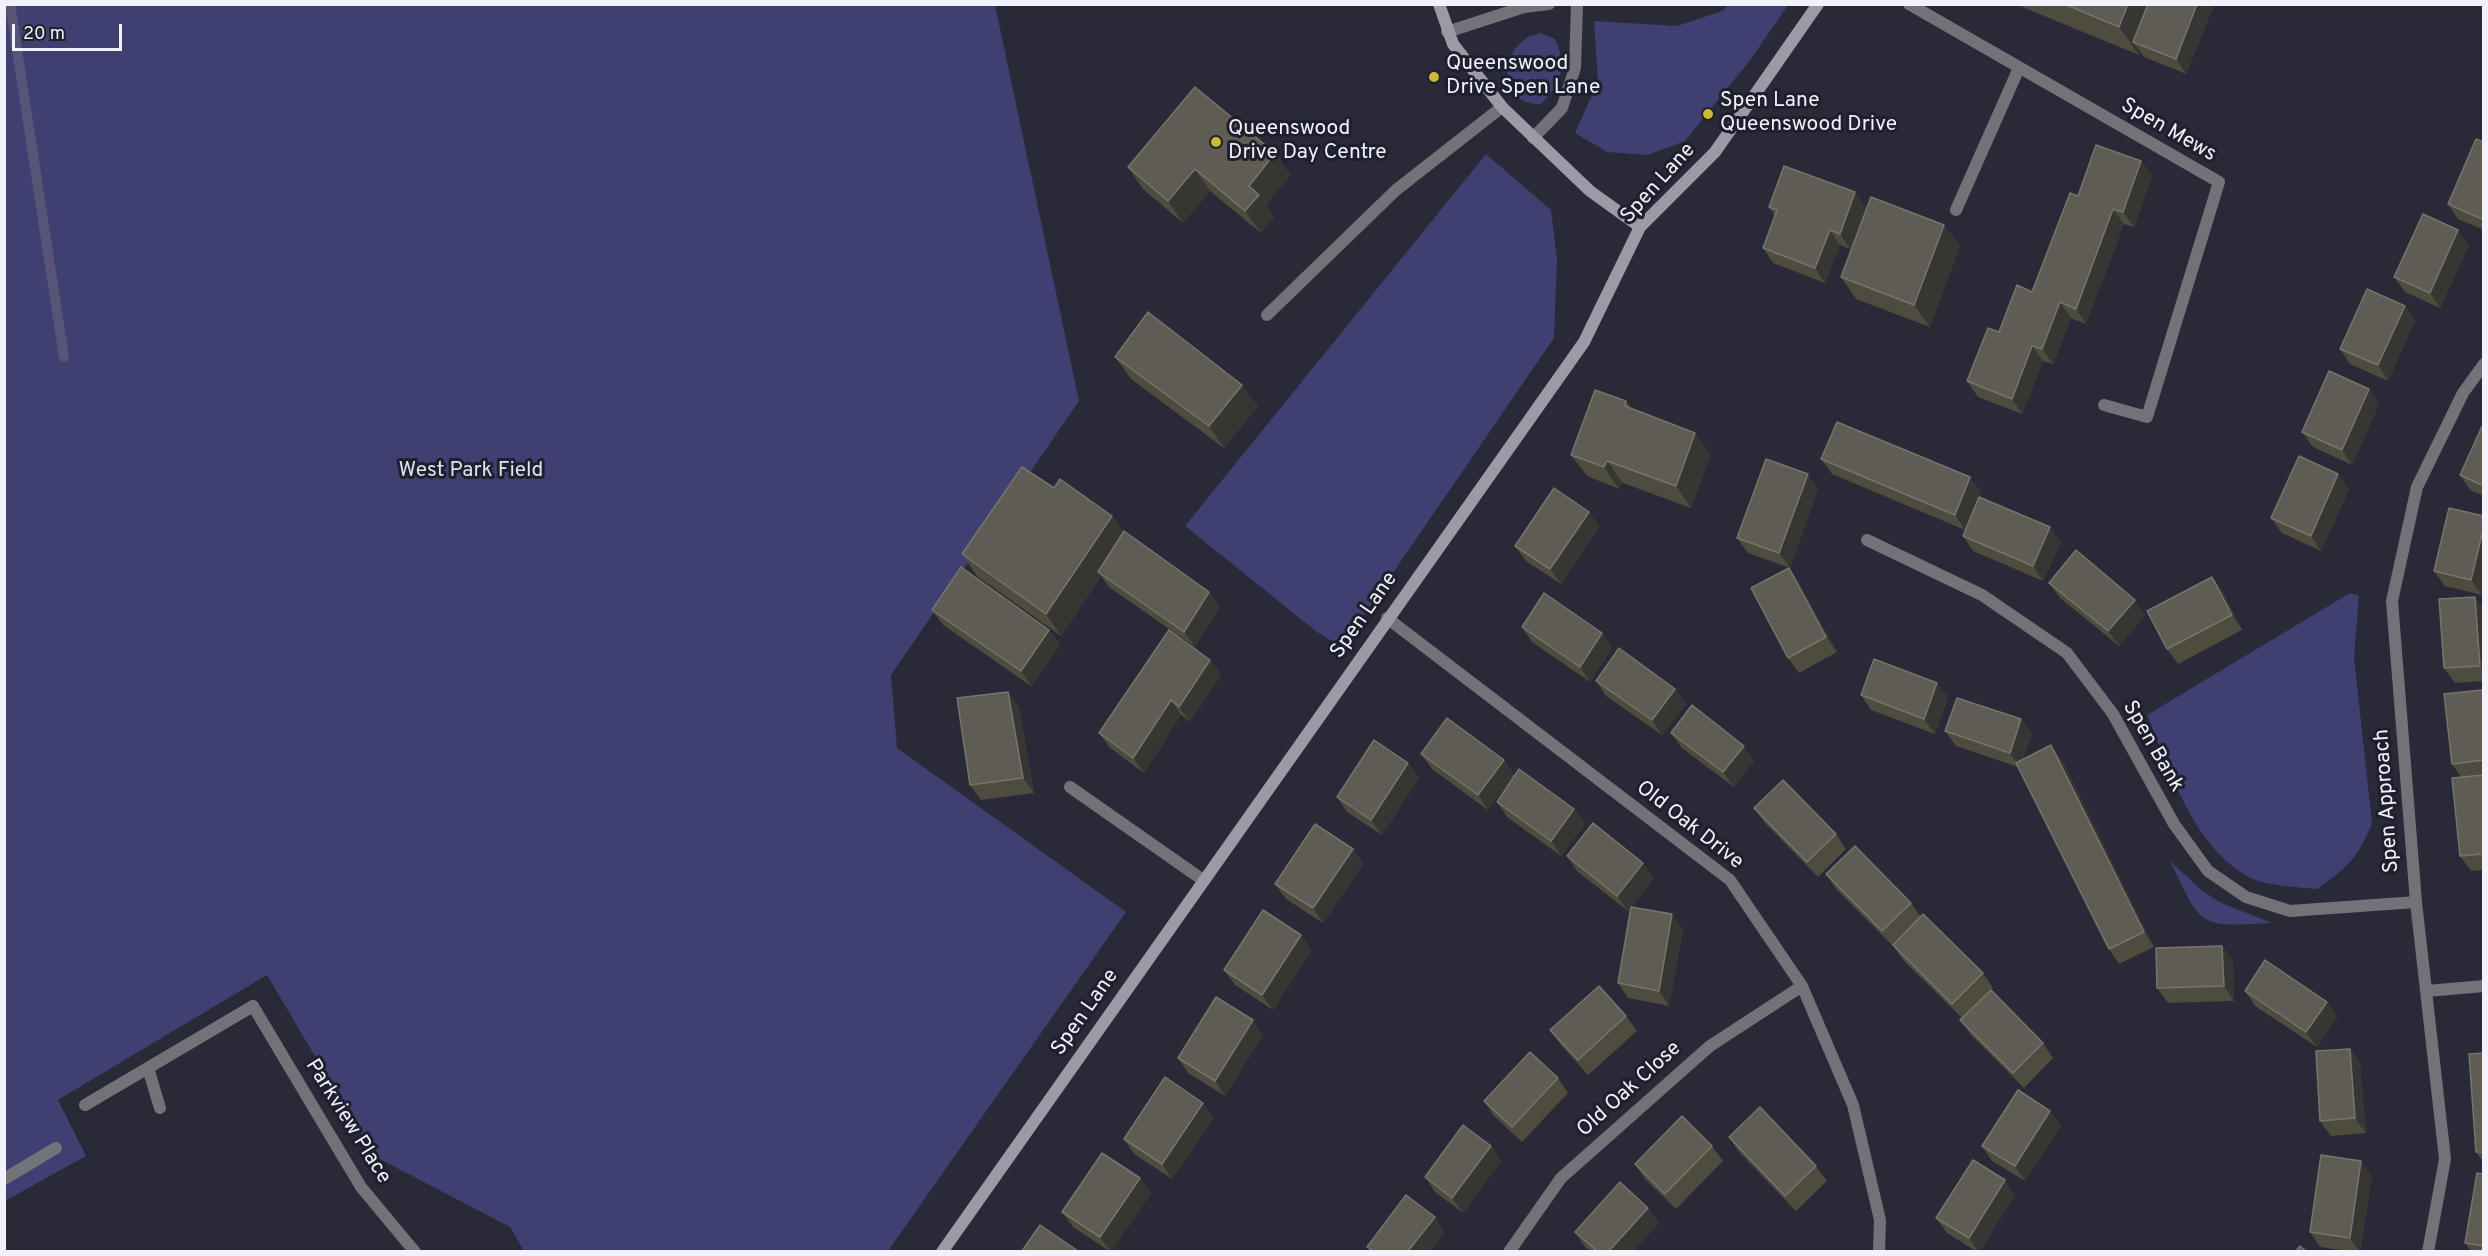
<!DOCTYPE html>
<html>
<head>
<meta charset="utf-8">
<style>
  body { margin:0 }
  #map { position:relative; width:2488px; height:1256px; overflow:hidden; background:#292937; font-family:Overpass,sans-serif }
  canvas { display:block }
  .frame { position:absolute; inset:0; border:6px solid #f1f2fb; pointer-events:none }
  .scale { position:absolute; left:12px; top:24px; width:110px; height:27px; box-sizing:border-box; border:3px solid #f1f2fb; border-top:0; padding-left:8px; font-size:18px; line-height:21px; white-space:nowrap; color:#f1f2fb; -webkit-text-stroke:4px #1f202d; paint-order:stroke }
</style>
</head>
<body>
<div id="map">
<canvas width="2488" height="1256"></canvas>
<div class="frame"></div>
<div class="scale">20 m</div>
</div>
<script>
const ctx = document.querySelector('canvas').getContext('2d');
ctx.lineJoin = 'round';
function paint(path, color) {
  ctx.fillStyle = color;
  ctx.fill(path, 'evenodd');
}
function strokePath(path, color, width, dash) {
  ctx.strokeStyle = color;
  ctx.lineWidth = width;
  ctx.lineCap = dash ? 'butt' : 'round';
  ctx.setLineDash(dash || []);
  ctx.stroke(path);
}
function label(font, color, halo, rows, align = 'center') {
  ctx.font = font + ' Overpass,sans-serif';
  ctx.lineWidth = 6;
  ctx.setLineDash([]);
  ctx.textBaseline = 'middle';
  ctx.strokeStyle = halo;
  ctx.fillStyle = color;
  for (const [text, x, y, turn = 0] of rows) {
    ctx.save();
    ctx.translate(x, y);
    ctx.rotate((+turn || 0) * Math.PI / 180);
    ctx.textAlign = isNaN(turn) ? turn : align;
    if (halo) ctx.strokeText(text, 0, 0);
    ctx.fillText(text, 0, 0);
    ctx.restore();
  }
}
paint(new Path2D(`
  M 5,5 L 995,5 L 1079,401 L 891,675 L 897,748 L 1126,912 L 888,1251 L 524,1251 L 510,1227 L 374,1156 L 267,975 L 58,1100 L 86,1156 L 5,1201 Z
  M 1728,5 L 1788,5 L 1751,59 L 1685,141 L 1648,155 L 1607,152 L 1575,133 L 1598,82 L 1594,21 L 1677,26 L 1722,11 Z
  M 1540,33 L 1555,39 C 1567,67 1562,83 1541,104 C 1502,106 1496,57 1527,38 C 1530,35 1536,35 1540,33 Z
  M 1486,154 L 1551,210 L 1557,259 L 1554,338 L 1342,647 L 1317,632 L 1185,526 Z
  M 2350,593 L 2359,596 L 2354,657 L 2372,823 C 2358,858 2348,867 2317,889 C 2296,887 2263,886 2245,875 C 2190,841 2171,771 2147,715 Z
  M 2170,861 L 2200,889 L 2219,902 L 2272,923 C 2198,927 2202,928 2170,861 Z`), '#403f71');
strokePath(new Path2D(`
  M 10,4 L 64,357`), '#585477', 10);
strokePath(new Path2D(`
  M 1956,210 L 2019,68
  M 148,1068 L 160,1108
  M 85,1105 L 253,1006
  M 4,1179 L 56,1148`), '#727279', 12);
strokePath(new Path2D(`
  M 1909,4 L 2219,182 L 2147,417 L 2104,405
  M 1447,32 L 1524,7 L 1549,4
  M 1533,138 L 1562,108 L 1575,68 L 1577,4
  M 1267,315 L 1396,190 L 1502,107
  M 1867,540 L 1982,595 L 2067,653 L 2113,714 L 2174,824 L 2208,871 L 2246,897 L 2290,911 L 2416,902
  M 1387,618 L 1730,880 L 1802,986 L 1853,1105 L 1880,1220 L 1879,1252
  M 1070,787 L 1203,880
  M 2427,991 L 2484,986
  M 253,1006 L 361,1187 L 415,1252
  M 1509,1252 L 1561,1178 L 1710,1046 L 1802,986
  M 2428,1252 L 2445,1159 L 2416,902 L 2392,601 L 2417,487 L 2463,393 L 2484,364`), '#727279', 12);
strokePath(new Path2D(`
  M 1439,4 L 1453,44 L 1502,107 L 1590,191 L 1640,227
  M 942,1252 L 1584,342 L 1640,227 L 1715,152 L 1818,4`), '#9a9ba6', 12);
paint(new Path2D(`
  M 2015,4 L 2213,4 L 2214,5 L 2186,74 L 2144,57 L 2140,51 L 2139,55 Z
  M 2484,142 L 2484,230 L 2458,219 L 2448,204 Z
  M 1275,153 L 1290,175 L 1266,205 L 1274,217 L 1261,233 L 1210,191 L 1183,223 L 1143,189 L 1128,167 Z
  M 2141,161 L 2152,176 L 2134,227 L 2124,224 L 2086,324 L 2071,318 L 2053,364 L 2043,361 L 2022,414 L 1978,397 L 1967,381 L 1999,332 L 2032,292 L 2078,196 Z
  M 1769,207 L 1866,207 L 1850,249 L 1840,245 L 1825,283 L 1773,263 L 1763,248 L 1775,216 Z
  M 1944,225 L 1960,246 L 1930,327 L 1856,299 L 1841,277 Z
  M 2469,245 L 2440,308 L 2405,292 L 2394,277 Z
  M 2405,306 L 2415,321 L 2388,381 L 2350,364 L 2340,349 Z
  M 1115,357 L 1258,406 L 1224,448 L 1131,379 Z
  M 1626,401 L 1631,408 L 1695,433 L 1711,455 L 1691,508 L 1623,483 L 1619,489 L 1587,476 L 1571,455 Z
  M 2379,404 L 2352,465 L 2313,447 L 2302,432 Z
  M 2484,422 L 2484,496 L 2470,490 L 2460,475 Z
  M 1821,459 L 1970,477 L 1981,492 L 1965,530 L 1832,474 Z
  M 1054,488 L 1112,516 L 1123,532 L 1209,592 L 1220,607 L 1195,647 L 1109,587 L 1101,576 L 1061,636 L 977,576 L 962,554 Z
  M 1818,489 L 1790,568 L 1748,553 L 1737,538 Z
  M 2349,489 L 2321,551 L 2282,533 L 2271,518 Z
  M 1589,512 L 1599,527 L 1561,584 L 1526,561 L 1515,546 Z
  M 2484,516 L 2484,587 L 2482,595 L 2445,586 L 2434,571 Z
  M 1963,536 L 2061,542 L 2043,581 L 1973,551 Z
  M 1789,568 L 1799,583 L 1837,652 L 1799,673 L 1788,658 Z
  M 2212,577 L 2223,592 L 2242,630 L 2178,664 L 2167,649 Z
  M 2049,583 L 2145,615 L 2119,646 L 2060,598 Z
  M 2475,597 L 2484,609 L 2484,681 L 2455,683 L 2444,668 Z
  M 932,610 L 1049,630 L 1060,645 L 1031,686 L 943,625 Z
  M 1522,627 L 1602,633 L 1612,648 L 1590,682 L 1532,642 Z
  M 1210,660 L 1221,675 L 1190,722 L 1181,715 L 1144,773 L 1110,748 L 1099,733 Z
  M 1596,681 L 1675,689 L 1686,704 L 1662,735 L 1606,696 Z
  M 1937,683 L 1948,698 L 1935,734 L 1871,710 L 1861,695 Z
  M 2482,690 L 2484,692 L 2484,870 L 2471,871 L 2460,856 L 2461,777 L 2452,764 Z
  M 1019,707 L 1034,793 L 981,800 L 970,785 Z
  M 2021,719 L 2032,734 L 2023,759 L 2062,760 L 2154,947 L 2119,964 L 2109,949 L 2018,767 L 1956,746 L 1945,731 Z
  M 1671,733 L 1744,746 L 1754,761 L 1734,787 L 1682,748 Z
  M 1421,754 L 1504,760 L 1514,775 L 1488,810 L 1432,769 Z
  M 1408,763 L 1419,778 L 1382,835 L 1347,812 L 1337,797 Z
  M 1497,802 L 1574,809 L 1585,824 L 1561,856 L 1507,817 Z
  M 1754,808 L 1836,834 L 1846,849 L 1818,877 L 1765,823 Z
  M 1353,849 L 1363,864 L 1323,923 L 1286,899 L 1275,884 Z
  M 1567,856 L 1643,863 L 1654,878 L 1628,911 L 1577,871 Z
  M 1826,874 L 1911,903 L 1921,917 L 1983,973 L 1993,988 L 1991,990 L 2043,1043 L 2053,1058 L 2024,1088 L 1971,1035 L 1960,1020 L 1962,1018 L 1903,960 L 1893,946 L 1836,889 Z
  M 1683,929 L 1669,1006 L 1628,998 L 1618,983 Z
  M 2222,946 L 2233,961 L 2234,1001 L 2168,1003 L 2157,988 Z
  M 1312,950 L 1273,1010 L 1235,985 L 1224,970 Z
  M 2245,991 L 2327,1002 L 2337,1017 L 2317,1047 L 2255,1006 Z
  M 1626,1016 L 1637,1031 L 1588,1075 L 1561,1045 L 1550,1030 Z
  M 1263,1035 L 1225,1096 L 1188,1073 L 1178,1058 Z
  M 2350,1049 L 2360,1064 L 2366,1133 L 2331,1136 L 2320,1121 Z
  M 1558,1078 L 1568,1093 L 1522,1142 L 1494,1116 L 1484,1101 Z
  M 2050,1111 L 2061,1126 L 2025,1181 L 1992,1161 L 1982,1146 Z
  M 1214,1118 L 1172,1179 L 1134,1154 L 1124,1139 Z
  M 1729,1137 L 1816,1166 L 1827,1181 L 1796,1211 L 1739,1152 Z
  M 1491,1146 L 1501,1161 L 1463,1213 L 1435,1192 L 1425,1177 Z
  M 1712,1146 L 1723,1161 L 1676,1209 L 1645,1179 L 1635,1164 Z
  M 2476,1152 L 2484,1152 L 2484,1163 Z
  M 2484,1174 L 2484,1251 L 2471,1251 L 2465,1243 Z
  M 2372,1176 L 2360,1251 L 2348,1251 L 2320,1247 L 2310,1232 Z
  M 1140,1178 L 1151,1193 L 1112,1251 L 1109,1251 L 1073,1227 L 1062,1212 Z
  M 2015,1195 L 1980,1251 L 1976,1251 L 1947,1233 L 1936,1218 Z
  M 1648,1208 L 1659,1223 L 1633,1251 L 1590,1251 L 1585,1247 L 1575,1232 Z`), '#4d4c3e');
paint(new Path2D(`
  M 2128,4 L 2159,4 L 2133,42 L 2140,51 L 2139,55 L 2119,27 Z
  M 2197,4 L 2214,5 L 2186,74 L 2176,59 Z
  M 1275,153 L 1290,175 L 1266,205 L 1274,217 L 1261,233 L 1245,211 L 1249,186 Z
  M 2141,161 L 2152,176 L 2134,227 L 2123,212 Z
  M 1195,169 L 1210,191 L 1183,223 L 1168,201 Z
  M 1855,192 L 1866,207 L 1850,249 L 1840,234 Z
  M 2113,209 L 2124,224 L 2086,324 L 2076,309 Z
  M 1944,225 L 1960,246 L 1930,327 L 1914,305 Z
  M 1830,230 L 1840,245 L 1825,283 L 1815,268 Z
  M 2458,230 L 2469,245 L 2440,308 L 2430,293 Z
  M 2060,302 L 2071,318 L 2053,364 L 2042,349 Z
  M 2405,306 L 2415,321 L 2388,381 L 2378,365 Z
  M 2032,346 L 2043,361 L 2022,414 L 2012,399 Z
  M 1242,385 L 1258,406 L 1224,448 L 1209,426 Z
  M 2369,389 L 2379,404 L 2352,465 L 2342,450 Z
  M 1695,433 L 1711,455 L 1691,508 L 1676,486 Z
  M 1607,461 L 1623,483 L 1619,489 L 1604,467 Z
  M 1808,474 L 1818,489 L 1790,568 L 1779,553 Z
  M 2338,474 L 2349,489 L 2321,551 L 2311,536 Z
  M 1970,477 L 1981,492 L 1965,530 L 1955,515 Z
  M 1589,512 L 1599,527 L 1561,584 L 1550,569 Z
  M 1112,516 L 1128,538 L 1098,572 L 1101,576 L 1061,636 L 1046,614 Z
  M 2484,526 L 2484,587 L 2482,595 L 2471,580 Z
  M 2050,527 L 2061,542 L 2043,581 L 2033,566 Z
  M 1789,568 L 1799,583 L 1837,652 L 1826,637 Z
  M 2212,577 L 2223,592 L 2242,630 L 2232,615 Z
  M 1209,592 L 1220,607 L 1195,647 L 1184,632 Z
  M 2475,597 L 2484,609 L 2484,671 L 2480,666 Z
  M 2135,600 L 2145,615 L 2119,646 L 2108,631 Z
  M 1049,630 L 1060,645 L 1031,686 L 1021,671 Z
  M 1602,633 L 1612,648 L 1590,682 L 1580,667 Z
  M 1210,660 L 1221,675 L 1190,722 L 1179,707 Z
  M 1937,683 L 1948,698 L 1935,734 L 1924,719 Z
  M 1675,689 L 1686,704 L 1662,735 L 1652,720 Z
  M 1008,692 L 1019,707 L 1034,793 L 1023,778 Z
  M 1171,700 L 1181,715 L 1144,773 L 1133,758 Z
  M 2021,719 L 2032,734 L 2020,768 L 2010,753 Z
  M 2051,745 L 2062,760 L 2154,947 L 2144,932 Z
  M 1744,746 L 1754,761 L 1734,787 L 1723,772 Z
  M 1504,760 L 1514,775 L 1488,810 L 1478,795 Z
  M 1408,763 L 1419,778 L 1382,835 L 1371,820 Z
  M 1574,809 L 1585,824 L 1561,856 L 1551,841 Z
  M 1353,849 L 1363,864 L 1323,923 L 1313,908 Z
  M 1643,863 L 1654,878 L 1628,911 L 1617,896 Z
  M 1672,914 L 1683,929 L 1669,1006 L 1659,991 Z
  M 1301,935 L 1312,950 L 1273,1010 L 1262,995 Z
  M 2222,946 L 2233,961 L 2234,1001 L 2224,986 Z
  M 2327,1002 L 2337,1017 L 2317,1047 L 2306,1032 Z
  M 1253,1020 L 1263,1035 L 1225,1096 L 1215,1081 Z
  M 2350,1049 L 2360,1064 L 2366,1133 L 2355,1118 Z
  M 1203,1103 L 1214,1118 L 1172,1179 L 1162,1164 Z
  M 2050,1111 L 2061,1126 L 2025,1181 L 2015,1166 Z
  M 1491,1146 L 1501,1161 L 1463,1213 L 1452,1198 Z
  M 2361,1161 L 2372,1176 L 2360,1251 L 2359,1251 L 2350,1238 Z
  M 1140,1178 L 1151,1193 L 1112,1251 L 1110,1251 L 1100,1237 Z
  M 2005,1180 L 2015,1195 L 1980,1251 L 1978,1251 L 1969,1238 Z
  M 1648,1208 L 1659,1223 L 1633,1251 L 1609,1251 Z
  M 1435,1217 L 1445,1233 L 1431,1251 L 1408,1251 Z`), '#373633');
const building = new Path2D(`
  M 2064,4 L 2128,4 L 2119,27 Z
  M 2148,4 L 2197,4 L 2176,59 L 2133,42 Z
  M 1195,87 L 1275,153 L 1249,186 L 1259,195 L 1245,211 L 1195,169 L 1168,201 L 1128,167 Z
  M 2476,139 L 2484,142 L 2484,220 L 2448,204 Z
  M 2096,145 L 2141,161 L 2123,212 L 2113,209 L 2076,309 L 2060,302 L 2042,349 L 2032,346 L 2012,399 L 1967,381 L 1988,328 L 1999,332 L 2017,285 L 2032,292 L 2070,193 L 2078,196 Z
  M 1784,166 L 1855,192 L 1840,234 L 1830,230 L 1815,268 L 1763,248 L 1777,210 L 1769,207 Z
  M 1871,197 L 1944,225 L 1914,305 L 1841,277 Z
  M 2423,214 L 2458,230 L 2430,293 L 2394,277 Z
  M 2367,289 L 2405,306 L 2378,365 L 2340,349 Z
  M 1148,312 L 1242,385 L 1209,426 L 1115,357 Z
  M 2329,371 L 2369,389 L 2342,450 L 2302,432 Z
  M 1595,390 L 1626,401 L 1625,406 L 1695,433 L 1676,486 L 1607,461 L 1604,467 L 1571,455 Z
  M 1837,422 L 1970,477 L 1955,515 L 1821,459 Z
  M 2484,422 L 2484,486 L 2460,475 Z
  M 2299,456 L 2338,474 L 2311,536 L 2271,518 Z
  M 1766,459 L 1808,474 L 1779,553 L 1737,538 Z
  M 1022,467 L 1054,488 L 1060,479 L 1112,516 L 1046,614 L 962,554 Z
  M 1554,488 L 1589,512 L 1550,569 L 1515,546 Z
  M 1979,497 L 2050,527 L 2033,566 L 1963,536 Z
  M 2449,508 L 2484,516 L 2484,526 L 2471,580 L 2434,571 Z
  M 1124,531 L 1209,592 L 1184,632 L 1098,572 Z
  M 2076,550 L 2135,600 L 2108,631 L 2049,583 Z
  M 961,567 L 1049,630 L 1021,671 L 932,610 Z
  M 1789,568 L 1826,637 L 1788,658 L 1751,588 Z
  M 2212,577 L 2232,615 L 2167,649 L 2147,611 Z
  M 1544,593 L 1602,633 L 1580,667 L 1522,627 Z
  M 2475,597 L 2480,666 L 2444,668 L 2439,599 Z
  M 1169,630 L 1210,660 L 1179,707 L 1171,700 L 1133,758 L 1099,733 Z
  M 1619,648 L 1675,689 L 1652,720 L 1596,681 Z
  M 1874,659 L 1937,683 L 1924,719 L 1861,695 Z
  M 2482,690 L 2484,704 L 2484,760 L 2452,764 L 2444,694 Z
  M 1008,692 L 1023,778 L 970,785 L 957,698 Z
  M 1957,698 L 2021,719 L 2010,753 L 1945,731 Z
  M 1692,705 L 1744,746 L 1723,772 L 1671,733 Z
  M 1447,718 L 1504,760 L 1478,795 L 1421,754 Z
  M 1374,740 L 1408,763 L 1371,820 L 1337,797 Z
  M 2051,745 L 2144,932 L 2109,949 L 2016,763 Z
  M 1519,769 L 1574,809 L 1551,841 L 1497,802 Z
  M 2484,775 L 2484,854 L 2460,856 L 2452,778 Z
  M 1783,780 L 1836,834 L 1807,862 L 1754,808 Z
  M 1593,823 L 1643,863 L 1617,896 L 1567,856 Z
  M 1315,824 L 1353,849 L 1313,908 L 1275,884 Z
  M 1855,846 L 1911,903 L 1882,931 L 1826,874 Z
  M 1631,907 L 1672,914 L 1659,991 L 1618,983 Z
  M 1263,910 L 1301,935 L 1262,995 L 1224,970 Z
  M 1923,914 L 1983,973 L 1952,1004 L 1893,945 Z
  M 2222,946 L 2224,986 L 2157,988 L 2156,948 Z
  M 2265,960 L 2327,1002 L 2306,1032 L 2245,991 Z
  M 1599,986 L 1626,1016 L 1578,1060 L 1550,1030 Z
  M 1991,990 L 2043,1043 L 2013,1073 L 1960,1020 Z
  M 1216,997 L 1253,1020 L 1215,1081 L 1178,1058 Z
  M 2350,1049 L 2355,1118 L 2320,1121 L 2316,1051 Z
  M 1530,1052 L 1558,1078 L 1512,1127 L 1484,1101 Z
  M 2484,1053 L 2484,1152 L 2476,1152 L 2469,1054 Z
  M 1165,1077 L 1203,1103 L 1162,1164 L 1124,1139 Z
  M 2018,1090 L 2050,1111 L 2015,1166 L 1982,1146 Z
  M 1760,1107 L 1816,1166 L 1785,1196 L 1729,1137 Z
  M 1682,1116 L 1712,1146 L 1665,1194 L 1635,1164 Z
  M 1463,1125 L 1491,1146 L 1452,1198 L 1425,1177 Z
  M 1102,1153 L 1140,1178 L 1100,1237 L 1062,1212 Z
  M 2321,1155 L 2361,1161 L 2350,1238 L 2310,1232 Z
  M 1973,1160 L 2005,1180 L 1969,1238 L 1936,1218 Z
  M 2477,1173 L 2484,1174 L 2484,1246 L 2465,1243 Z
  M 1620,1182 L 1648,1208 L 1609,1251 L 1597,1251 L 1575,1232 Z
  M 1406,1195 L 1435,1217 L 1408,1251 L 1373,1251 L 1367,1247 Z
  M 1040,1225 L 1078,1251 L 1022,1251 Z
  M 2300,1246 L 2306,1251 L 2296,1251 Z`);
paint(building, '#5f5d53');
strokePath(building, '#76756d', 1.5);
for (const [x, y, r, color] of [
  [1434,77,6,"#ccb938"],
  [1708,114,6,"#ccb938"],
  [1216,142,6,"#ccb938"]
]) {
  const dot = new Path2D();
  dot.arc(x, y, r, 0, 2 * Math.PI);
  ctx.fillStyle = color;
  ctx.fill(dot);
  strokePath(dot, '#1f202d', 2);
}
label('21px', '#f1f2fb', '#1f202d', [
  ["Queenswood",1446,65],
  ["Drive Spen Lane",1446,89],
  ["Spen Lane",1720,102],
  ["Queenswood Drive",1720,126],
  ["Queenswood",1228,130],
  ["Drive Day Centre",1228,154]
], 'left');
label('21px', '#f1f2fb', '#1f202d', [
  ["Spen Mews",2168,131,30],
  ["Spen Lane",1659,184,-48],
  ["Spen Lane",1365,616,-55],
  ["Spen Bank",2152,747,60],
  ["Spen Approach",2388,801,-94],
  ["Old Oak Drive",1689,826,38],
  ["Spen Lane",1086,1013,-55],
  ["Old Oak Close",1630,1090,-42],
  ["Parkview Place",347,1122,58]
]);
label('21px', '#e0e1f2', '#1f202d', [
  ["West Park Field",471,472]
]);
</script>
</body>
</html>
